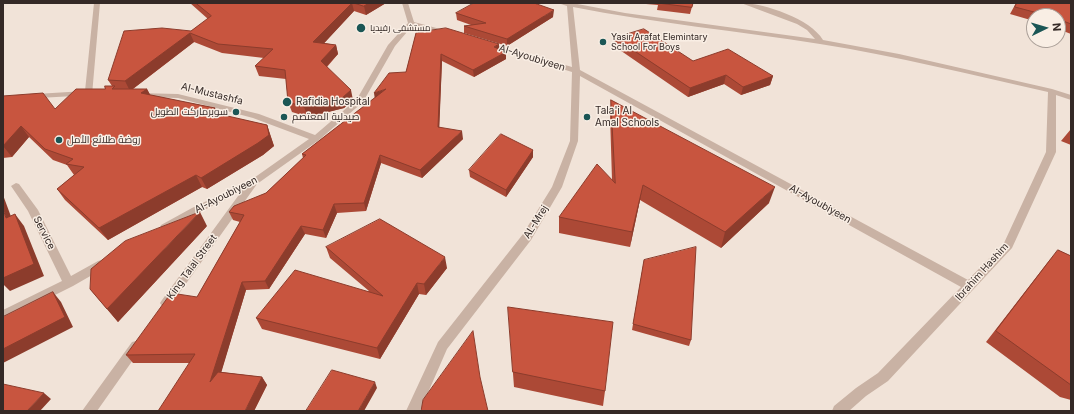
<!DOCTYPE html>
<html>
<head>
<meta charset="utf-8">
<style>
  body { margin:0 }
  #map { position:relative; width:1074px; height:414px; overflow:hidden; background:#f1e3d8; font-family:Inter,sans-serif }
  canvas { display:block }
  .frame { position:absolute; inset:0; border:4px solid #342926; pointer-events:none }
  .north { position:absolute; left:1026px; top:8px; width:40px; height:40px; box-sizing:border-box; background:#f9eee4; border:1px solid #aa9f98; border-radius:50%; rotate:85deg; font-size:11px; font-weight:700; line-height:16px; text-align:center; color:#342926 }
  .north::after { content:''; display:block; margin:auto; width:14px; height:18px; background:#1b5655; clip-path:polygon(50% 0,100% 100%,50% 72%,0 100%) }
</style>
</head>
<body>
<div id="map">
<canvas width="1074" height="414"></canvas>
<div class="frame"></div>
<div class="north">N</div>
</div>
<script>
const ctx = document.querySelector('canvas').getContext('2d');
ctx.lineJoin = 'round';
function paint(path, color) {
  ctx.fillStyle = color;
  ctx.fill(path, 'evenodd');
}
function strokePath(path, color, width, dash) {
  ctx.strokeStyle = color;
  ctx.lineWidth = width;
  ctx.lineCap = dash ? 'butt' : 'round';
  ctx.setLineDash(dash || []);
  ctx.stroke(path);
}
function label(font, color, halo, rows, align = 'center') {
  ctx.font = font + ' Inter,Cairo,sans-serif';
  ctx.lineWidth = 3;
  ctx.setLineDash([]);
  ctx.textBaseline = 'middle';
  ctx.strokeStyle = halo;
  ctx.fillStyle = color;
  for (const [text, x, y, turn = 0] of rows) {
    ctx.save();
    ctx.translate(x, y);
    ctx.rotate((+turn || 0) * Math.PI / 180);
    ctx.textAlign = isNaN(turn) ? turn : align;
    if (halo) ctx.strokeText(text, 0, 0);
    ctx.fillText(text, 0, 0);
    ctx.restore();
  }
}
paint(new Path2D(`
  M 94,3 L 100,3 L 92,95 L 3,100 L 3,96 L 85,91 Z
  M 402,3 L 408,3 L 414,22 L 455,33 L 452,35 L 413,25 L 395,46 L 363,102 L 319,140 L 257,184 L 170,306 L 166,308 L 162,306 L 160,303 L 162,300 L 241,192 L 200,212 L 169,231 L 161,231 L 160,228 L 161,225 L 192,208 L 251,180 L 309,139 L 253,118 L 178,98 L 139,97 L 136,97 L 136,93 L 178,94 L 259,114 L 315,135 L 357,99 L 388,45 L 408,23 Z
  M 558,3 L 572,3 L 625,13 L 815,39 L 807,30 L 797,24 L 741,3 C 764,3 811,19 823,40 L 899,54 L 1052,89 L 1071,95 L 1071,100 L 1056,95 L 1056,152 L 1012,248 L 888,381 L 866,396 L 849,411 L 832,411 L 834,406 L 856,388 L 878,373 L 961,287 L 580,76 L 578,141 L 562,187 L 531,240 L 447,349 L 420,411 L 406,411 L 438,342 L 523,234 L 552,187 L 570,141 L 572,72 L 482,44 L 486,42 L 488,43 L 572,67 L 567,6 ZM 573,7 C 655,23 738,31 820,44 C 897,56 972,75 1048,92 L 1046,152 L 1004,243 L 968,280 L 580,70 Z
  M 16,183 L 19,184 L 38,210 L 71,276 L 98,261 L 102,260 L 106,261 L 108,264 L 106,267 L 73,286 L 3,321 L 3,310 L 62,281 L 28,211 L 11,186 Z
  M 136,341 L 140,342 L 142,346 L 140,350 L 97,411 L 82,411 L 132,342 Z`), '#c9b2a4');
paint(new Path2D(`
  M 190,3 L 386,3 L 366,15 L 354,11 L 324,43 L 336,45 L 338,54 L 327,67 L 353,100 L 344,108 L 308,117 L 292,112 L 288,102 L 286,79 L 259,76 L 255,66 L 264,58 L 222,53 L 194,42 L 133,89 L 147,89 L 150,95 L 215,108 L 217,114 L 267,125 L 274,146 L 263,155 L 207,189 L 202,187 L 108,240 L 65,200 L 57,189 L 74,175 L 67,165 L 53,160 L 29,137 L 12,157 L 3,158 L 3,96 L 55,109 L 112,86 L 108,80 L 191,31 L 208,19 Z
  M 634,3 L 693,3 L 690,14 L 657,10 L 658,5 Z
  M 1016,3 L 1071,3 L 1071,34 L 1058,29 L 1058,16 L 1034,16 L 1034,21 L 1010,14 Z
  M 456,13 L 553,17 L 507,46 L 464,33 L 464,26 L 471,25 L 457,20 Z
  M 416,33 L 499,49 L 506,59 L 474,77 L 442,61 L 439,127 L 463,139 L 422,178 L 381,163 L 366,211 L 337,213 L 326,238 L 305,234 L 269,289 L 246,290 L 221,372 L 262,377 L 267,385 L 254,411 L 189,363 L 133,363 L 126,355 L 197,297 L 240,222 L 233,220 L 229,212 L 266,193 L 303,158 L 302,154 L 375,98 L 406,72 Z
  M 615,38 L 693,61 L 773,76 L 770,85 L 741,95 L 724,84 L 688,97 L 614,46 Z
  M 611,100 L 769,203 L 721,248 L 640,200 L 630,247 L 559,233 L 559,217 L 612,180 L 610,115 Z
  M 1071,129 L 1071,145 L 1061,141 Z
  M 533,150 L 533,157 L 506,197 L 470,177 L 469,170 Z
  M 207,226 L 118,322 L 90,289 Z
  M 326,247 L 447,268 L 426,295 L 419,294 L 380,359 L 262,329 L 256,318 L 369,291 L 330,258 Z
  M 1058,250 L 1071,256 L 1071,400 L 1060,397 L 986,342 L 1048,262 Z
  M 644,260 L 691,340 L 689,346 L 632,330 Z
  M 508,307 L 605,391 L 603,406 L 514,387 Z`), '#ac4936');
paint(new Path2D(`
  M 352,3 L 354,11 L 316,52 L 313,42 Z
  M 369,3 L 386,3 L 366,15 L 364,6 Z
  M 554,10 L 553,17 L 507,46 L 507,39 Z
  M 190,33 L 194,42 L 130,91 L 125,81 Z
  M 499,44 L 499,51 L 494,47 Z
  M 336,45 L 338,54 L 323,70 L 321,61 Z
  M 506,52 L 506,59 L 474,77 L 473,70 Z
  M 441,54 L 442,61 L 439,135 L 438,127 Z
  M 726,75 L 724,84 L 688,97 L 690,88 Z
  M 773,76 L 770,85 L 741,95 L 743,87 Z
  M 147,89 L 153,100 L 141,93 Z
  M 386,89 L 375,100 L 374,93 Z
  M 351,90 L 353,100 L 344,108 L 308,117 L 304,107 Z
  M 215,108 L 220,119 L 210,112 Z
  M 267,125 L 274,146 L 263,155 L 207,189 L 201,178 Z
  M 21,126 L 29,137 L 12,157 L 3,146 Z
  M 462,131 L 463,139 L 422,178 L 420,170 Z
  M 533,150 L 533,157 L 506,197 L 506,190 Z
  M 380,155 L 381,163 L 366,211 L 364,203 Z
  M 196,175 L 202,187 L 108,240 L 99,228 Z
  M 643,185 L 640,200 L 630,247 L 632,232 Z
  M 775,187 L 769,203 L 721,248 L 725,232 Z
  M 3,195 L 16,230 L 6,218 L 3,209 Z
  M 334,204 L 337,213 L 326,238 L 323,230 Z
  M 200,212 L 207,226 L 118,322 L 107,309 Z
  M 15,214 L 24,226 L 44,276 L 10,291 L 3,284 L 3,278 Z
  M 301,226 L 305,234 L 269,289 L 265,281 Z
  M 445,257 L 447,268 L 426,295 L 424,284 Z
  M 242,282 L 246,290 L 216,390 L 210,382 Z
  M 417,283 L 419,294 L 380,359 L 377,348 Z
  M 53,292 L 61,302 L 73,327 L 3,363 L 3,349 Z
  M 262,377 L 267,385 L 254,411 L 245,411 Z
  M 375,382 L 377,388 L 364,411 L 358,411 Z
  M 44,393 L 51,399 L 40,411 L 27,411 Z`), '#8c3c2c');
const building = new Path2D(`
  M 196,3 L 352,3 L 313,42 L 336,45 L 321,61 L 351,90 L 342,98 L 304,107 L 288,102 L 285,70 L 255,66 L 273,49 L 218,44 L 190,33 L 125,81 L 108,80 L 124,31 L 162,28 L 191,31 L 211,16 Z
  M 354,3 L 369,3 L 364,6 Z
  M 474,3 L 534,3 L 554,10 L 507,39 L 464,26 L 486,23 L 456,13 Z
  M 658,3 L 693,3 L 692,7 Z
  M 1017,3 L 1071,3 L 1071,24 L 1058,19 L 1058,16 L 1049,16 L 1015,7 Z
  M 446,28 L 499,44 L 494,47 L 506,52 L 473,70 L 441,54 L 438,127 L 462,131 L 420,170 L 380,155 L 364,203 L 334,204 L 323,230 L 301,226 L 265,281 L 242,282 L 210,382 L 218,372 L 262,377 L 245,411 L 158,411 L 195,354 L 126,355 L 171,293 L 197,297 L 244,215 L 229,212 L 234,206 L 266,193 L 306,155 L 302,154 L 386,89 L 374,93 L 389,73 L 406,72 L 416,33 Z
  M 644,29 L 693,61 L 728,49 L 773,76 L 743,87 L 726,75 L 690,88 L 615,38 Z
  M 105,86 L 115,86 L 112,89 L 147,89 L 141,93 L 215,108 L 210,112 L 267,125 L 269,135 L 258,143 L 201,178 L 196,175 L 99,228 L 57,189 L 84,167 L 66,164 L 73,159 L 45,149 L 21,126 L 3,146 L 3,96 L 43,93 L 55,109 L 76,89 L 105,89 Z
  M 611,100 L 775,187 L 725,232 L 643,185 L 632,232 L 559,217 L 597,164 L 615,183 Z
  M 501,134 L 533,150 L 506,190 L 469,170 Z
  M 3,209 L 6,218 L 15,214 L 34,264 L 3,278 Z
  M 200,212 L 107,309 L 90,289 L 91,269 L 125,241 Z
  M 380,219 L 445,257 L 424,284 L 417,283 L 377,348 L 256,318 L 295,270 L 383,296 L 326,247 Z
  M 696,247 L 691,340 L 633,324 L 644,260 Z
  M 1058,250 L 1071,256 L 1071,385 L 996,331 Z
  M 53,292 L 65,317 L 3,349 L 3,317 Z
  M 508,307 L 613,322 L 605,391 L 513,372 Z
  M 473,331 L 480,377 L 488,411 L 421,411 L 423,400 Z
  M 332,370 L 375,382 L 358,411 L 306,411 Z
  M 3,384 L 44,393 L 27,411 L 3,411 Z`);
paint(building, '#c8553f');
strokePath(building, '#8c3c2c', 1);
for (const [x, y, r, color] of [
  [361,28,5,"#1b5655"],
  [603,42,4,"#1b5655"],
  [287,102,5,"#1b5655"],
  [236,112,4,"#1b5655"],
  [284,117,4,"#1b5655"],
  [587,117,4,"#1b5655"],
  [59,140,4,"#1b5655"]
]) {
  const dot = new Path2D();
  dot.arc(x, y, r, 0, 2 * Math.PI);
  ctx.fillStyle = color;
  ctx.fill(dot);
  strokePath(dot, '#f9eee4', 1.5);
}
label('9px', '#342926', '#f9eee4', [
  ["مستشفى رفيديا",370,28],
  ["Yasir Arafat Elemintary",611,37],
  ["School For Boys",611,47]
], 'left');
label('10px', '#342926', '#f9eee4', [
  ["Al-Ayoubiyeen",532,58,17],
  ["Al-Mustashfa",212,94,14],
  ["Al-Ayoubiyeen",226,195,-27],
  ["Al-Ayoubiyeen",820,204,29],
  ["AL-Mrej",536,222,-58],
  ["Service",44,233,63],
  ["King Talal Street",192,267,-54],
  ["Ibrahim Hashim",982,272,-48]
]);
label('10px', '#342926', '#f9eee4', [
  ["Rafidia Hospital",296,102],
  ["Tala'i Al",595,111],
  ["Amal Schools",595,123],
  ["سوبرماركت الطويل",228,112,"right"],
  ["صيدلية المعتصم",292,117],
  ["روضة طلائع الأمل",67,140]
], 'left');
</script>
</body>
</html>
